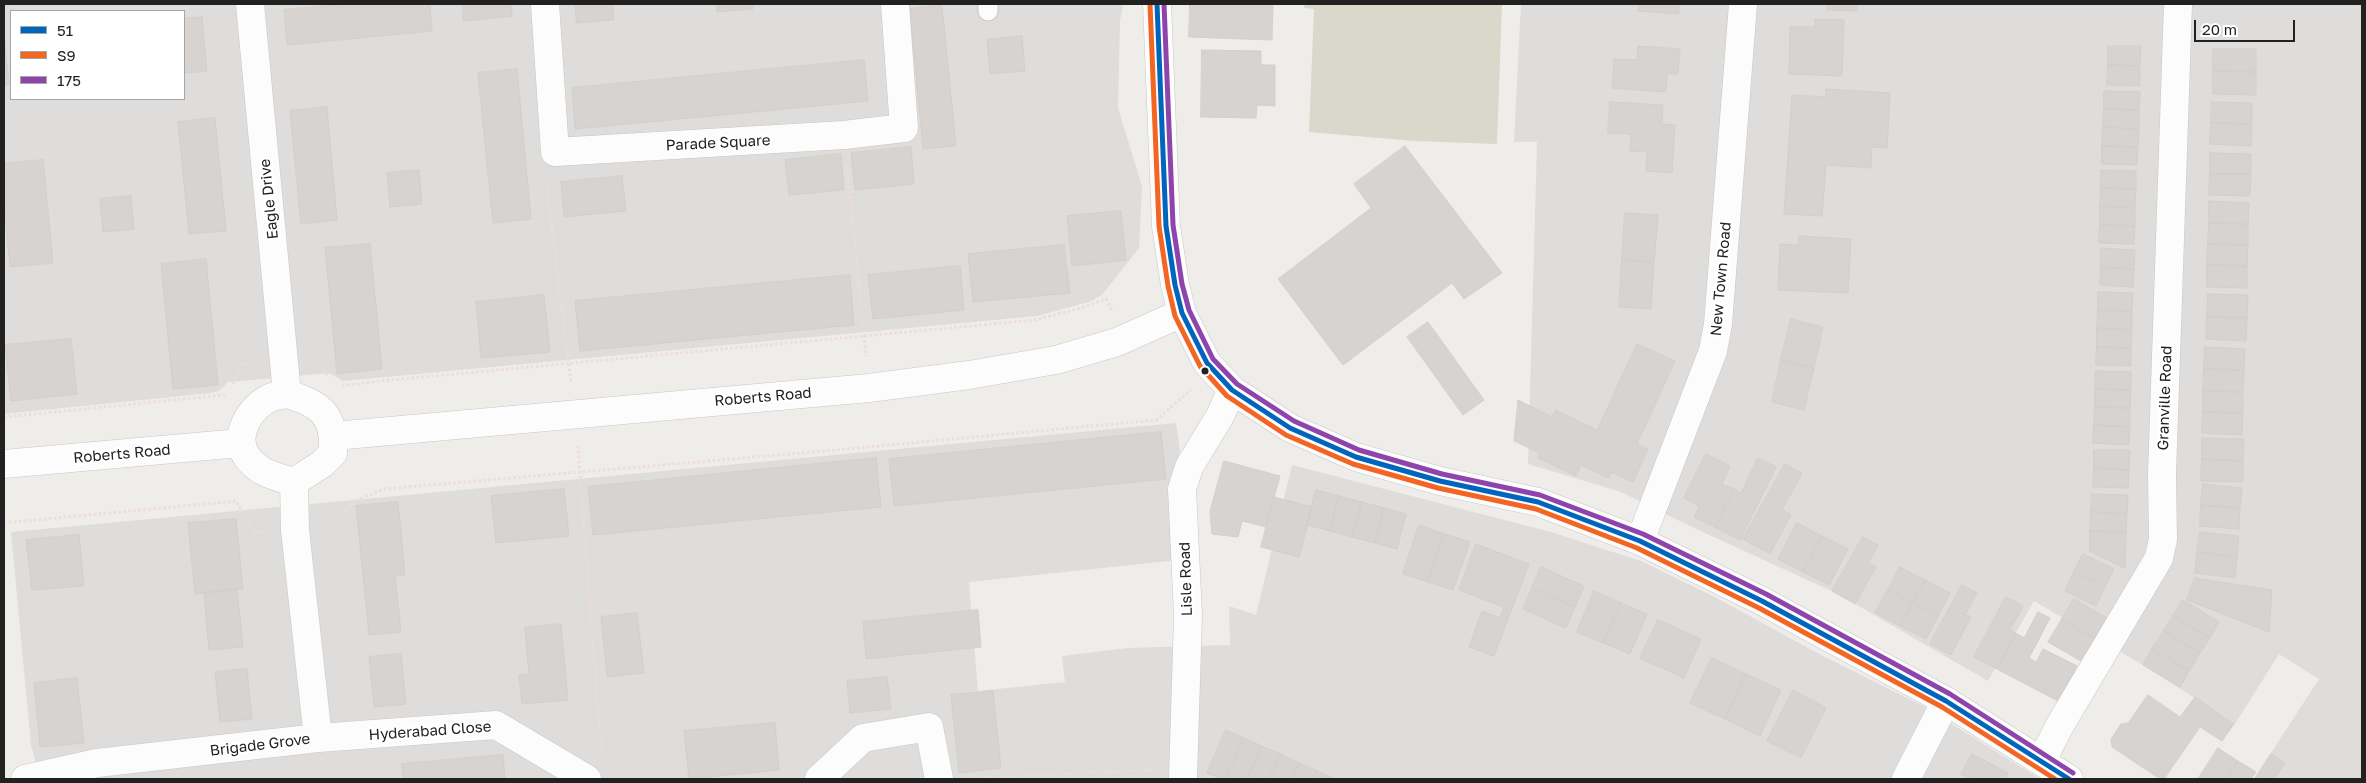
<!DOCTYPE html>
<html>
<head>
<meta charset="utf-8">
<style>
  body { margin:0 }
  #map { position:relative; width:2366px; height:783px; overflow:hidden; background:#efedea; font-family:"Golos Text",sans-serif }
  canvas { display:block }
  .frame { position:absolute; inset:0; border:5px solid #212121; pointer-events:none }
  .legend { position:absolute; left:10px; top:10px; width:175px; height:90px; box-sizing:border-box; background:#fff; border:1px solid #a6a6a6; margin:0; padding:6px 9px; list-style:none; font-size:15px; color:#212121 }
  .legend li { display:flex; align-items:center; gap:10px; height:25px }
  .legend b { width:25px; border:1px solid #a6a6a6 }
  .scale { position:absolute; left:2194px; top:20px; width:101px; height:22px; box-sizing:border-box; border:2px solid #212121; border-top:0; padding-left:6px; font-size:15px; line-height:18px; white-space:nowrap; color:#212121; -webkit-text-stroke:4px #fff; paint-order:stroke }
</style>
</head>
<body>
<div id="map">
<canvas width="2366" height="783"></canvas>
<div class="frame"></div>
<ul class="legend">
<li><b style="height:6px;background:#0065bd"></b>51</li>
<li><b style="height:6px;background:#f26522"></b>S9</li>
<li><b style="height:6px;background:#8e44ad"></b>175</li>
</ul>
<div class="scale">20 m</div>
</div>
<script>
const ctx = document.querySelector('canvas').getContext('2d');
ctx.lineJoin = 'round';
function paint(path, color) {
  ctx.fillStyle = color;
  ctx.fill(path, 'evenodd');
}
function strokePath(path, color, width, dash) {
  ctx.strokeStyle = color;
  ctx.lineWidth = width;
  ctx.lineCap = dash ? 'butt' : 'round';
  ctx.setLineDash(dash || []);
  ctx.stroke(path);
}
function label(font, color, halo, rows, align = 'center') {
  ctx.font = font + ' "Golos Text",sans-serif';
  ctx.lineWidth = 5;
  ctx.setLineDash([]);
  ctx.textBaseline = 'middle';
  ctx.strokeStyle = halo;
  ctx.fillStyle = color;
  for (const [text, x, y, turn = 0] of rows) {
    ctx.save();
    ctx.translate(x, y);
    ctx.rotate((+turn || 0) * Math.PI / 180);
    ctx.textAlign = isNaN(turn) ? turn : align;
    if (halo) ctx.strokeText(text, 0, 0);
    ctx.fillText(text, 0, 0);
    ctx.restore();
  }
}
paint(new Path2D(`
  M 4,4 L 1123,4 L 1120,21 L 1118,108 L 1142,186 L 1139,248 L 1102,295 L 1089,302 L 1037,316 L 343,381 L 329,373 L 228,382 L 219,391 L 211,393 L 4,414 ZM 11,11 L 184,11 L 184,99 L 11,99 Z
  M 1521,4 L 2362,4 L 2362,779 L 2254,779 L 2319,679 L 2279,654 L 2235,724 L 2143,665 L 2034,601 L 1988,681 L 1838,594 L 1692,527 L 1621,492 L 1528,464 L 1537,142 L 1514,142 Z
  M 1176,423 L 1180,451 L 1173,481 L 1178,560 L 969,582 L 978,691 L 1065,682 L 1062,656 L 1128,648 L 1230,645 L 1229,606 L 1256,615 L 1292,465 L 1551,532 L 1641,561 L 1713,596 L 1821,655 L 1923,706 L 2040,779 L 40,779 L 31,745 L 11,532 Z`), '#dedddb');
paint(new Path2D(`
  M 1305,4 L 1502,4 L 1497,144 L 1414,141 L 1309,132 L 1314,9 L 1304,8 Z`), '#d9d8cb');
const building = new Path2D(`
  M 348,4 L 430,4 L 432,31 L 287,45 L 284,10 Z
  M 463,4 L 511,4 L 512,16 L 464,21 Z
  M 575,4 L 612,4 L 614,20 L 577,23 Z
  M 717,4 L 752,4 L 753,9 L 717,12 Z
  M 1190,4 L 1273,4 L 1272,40 L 1189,37 Z
  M 1639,4 L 1679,4 L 1679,14 L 1638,11 Z
  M 1828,4 L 1858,4 L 1857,11 L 1828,10 Z
  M 942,5 L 956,146 L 923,149 L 910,9 Z
  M 202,17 L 207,71 L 184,73 L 184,19 Z
  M 1815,19 L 1844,20 L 1842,76 L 1789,74 L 1790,27 L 1815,27 Z
  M 4,34 L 9,85 L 4,85 Z
  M 1022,36 L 1025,71 L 990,74 L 987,40 Z
  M 1638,46 L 1680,49 L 1678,74 L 1667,74 L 1666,92 L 1612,88 L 1614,59 L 1637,60 Z
  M 2108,46 L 2141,46 L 2140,66 L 2108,65 Z
  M 2213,49 L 2256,49 L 2256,72 L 2213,71 Z
  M 1202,50 L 1261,51 L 1261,65 L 1275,65 L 1275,106 L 1257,105 L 1256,118 L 1201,117 Z
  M 864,60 L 868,101 L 575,129 L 572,88 Z
  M 2108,65 L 2140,66 L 2140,86 L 2107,85 Z
  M 517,69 L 531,219 L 493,223 L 478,73 Z
  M 2213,71 L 2256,72 L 2256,95 L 2213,94 Z
  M 1826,89 L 1890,93 L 1887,148 L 1872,147 L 1871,168 L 1826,165 L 1822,216 L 1784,214 L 1792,95 L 1826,97 Z
  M 2104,91 L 2140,92 L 2139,110 L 2104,109 Z
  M 1610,102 L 1663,105 L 1662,124 L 1675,125 L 1672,173 L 1646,171 L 1647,152 L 1630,151 L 1631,134 L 1608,133 Z
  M 2212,102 L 2252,103 L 2252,124 L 2211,123 Z
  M 327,107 L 337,220 L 301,224 L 290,111 Z
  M 2104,109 L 2139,110 L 2139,129 L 2103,127 Z
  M 215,118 L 226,231 L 189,234 L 178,122 Z
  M 2211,123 L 2252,124 L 2251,146 L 2210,144 Z
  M 2103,127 L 2139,129 L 2138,147 L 2102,146 Z
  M 1405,146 L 1502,273 L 1464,299 L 1452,283 L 1343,365 L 1278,279 L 1371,208 L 1354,184 Z
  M 2102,146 L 2138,147 L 2137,165 L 2102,164 Z
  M 911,147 L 914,184 L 855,190 L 851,153 Z
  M 2210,153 L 2251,154 L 2251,174 L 2210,174 Z
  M 841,154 L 844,190 L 789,195 L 785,160 Z
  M 43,160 L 53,263 L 10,267 L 4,202 L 4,164 Z
  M 419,170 L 422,204 L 390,207 L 387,173 Z
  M 2101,170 L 2136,171 L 2136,189 L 2101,188 Z
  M 2210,174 L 2251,174 L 2250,196 L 2209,195 Z
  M 622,176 L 626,211 L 564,217 L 561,182 Z
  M 2101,188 L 2136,189 L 2135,208 L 2100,206 Z
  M 131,196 L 134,229 L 103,232 L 100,199 Z
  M 2209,201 L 2249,203 L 2248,224 L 2209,223 Z
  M 2100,206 L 2135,208 L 2135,226 L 2100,225 Z
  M 1121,211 L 1126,260 L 1072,266 L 1067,216 Z
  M 1625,213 L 1658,215 L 1654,262 L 1622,260 Z
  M 2209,223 L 2248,224 L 2248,245 L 2208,244 Z
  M 2100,225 L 2135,226 L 2134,244 L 2099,243 Z
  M 1799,236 L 1851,239 L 1848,293 L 1778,290 L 1780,244 L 1798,245 Z
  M 370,244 L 382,369 L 337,374 L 325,248 Z
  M 2208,244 L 2248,245 L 2247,266 L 2207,265 Z
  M 1064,245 L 1070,293 L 973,302 L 968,254 Z
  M 2101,248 L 2135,250 L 2134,269 L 2101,267 Z
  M 206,259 L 218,385 L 173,389 L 161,264 Z
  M 1622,260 L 1654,262 L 1651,309 L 1619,307 Z
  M 2207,265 L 2247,266 L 2247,288 L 2207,287 Z
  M 960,266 L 964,310 L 873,319 L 868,275 Z
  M 2101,267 L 2134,269 L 2133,287 L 2100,285 Z
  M 850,275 L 854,325 L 580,351 L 575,301 Z
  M 2098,292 L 2133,293 L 2132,311 L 2098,310 Z
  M 2208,294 L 2248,295 L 2247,318 L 2207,317 Z
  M 544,295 L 550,352 L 481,358 L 476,302 Z
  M 2098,310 L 2132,311 L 2132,330 L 2097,328 Z
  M 2207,317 L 2247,318 L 2246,341 L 2206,339 Z
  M 1791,319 L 1823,327 L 1814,368 L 1781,360 Z
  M 1428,322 L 1484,400 L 1463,415 L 1407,337 Z
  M 2097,328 L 2132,330 L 2131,348 L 2097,347 Z
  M 71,339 L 77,394 L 11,401 L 5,345 Z
  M 1637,344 L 1675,361 L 1637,444 L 1648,449 L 1633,482 L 1612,472 L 1609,478 L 1581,465 L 1576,476 L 1538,458 L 1540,453 L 1514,441 L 1518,400 L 1552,417 L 1555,410 L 1597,430 Z
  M 2097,347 L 2131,348 L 2131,366 L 2096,365 Z
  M 2205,347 L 2245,349 L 2244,370 L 2204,369 Z
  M 1781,360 L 1814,368 L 1804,410 L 1772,402 Z
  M 2204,369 L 2244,370 L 2243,392 L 2203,391 Z
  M 2096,371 L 2131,372 L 2131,390 L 2095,389 Z
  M 2095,389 L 2131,390 L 2130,408 L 2095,407 Z
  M 2203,391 L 2243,392 L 2243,413 L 2203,412 Z
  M 2095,407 L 2130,408 L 2130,427 L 2094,425 Z
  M 2203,412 L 2243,413 L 2242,435 L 2202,433 Z
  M 2094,425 L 2130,427 L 2129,445 L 2093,443 Z
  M 1161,432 L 1166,479 L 894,506 L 889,459 Z
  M 2202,438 L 2244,439 L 2243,461 L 2202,459 Z
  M 2094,450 L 2130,450 L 2129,470 L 2094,468 Z
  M 1706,454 L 1730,466 L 1722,484 L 1734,489 L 1715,527 L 1694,517 L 1699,506 L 1684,498 Z
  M 876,458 L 881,507 L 593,535 L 588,487 Z
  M 1758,458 L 1776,467 L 1740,540 L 1715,527 L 1734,489 L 1741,493 Z
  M 2202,459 L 2243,461 L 2243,482 L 2201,481 Z
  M 1224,461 L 1280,476 L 1266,527 L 1242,521 L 1238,537 L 1212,534 L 1210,512 Z
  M 1785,464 L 1802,473 L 1782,510 L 1791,515 L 1770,554 L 1743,539 Z
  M 2094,468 L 2129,470 L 2128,488 L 2093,487 Z
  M 2203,484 L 2242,488 L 2240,508 L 2201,505 Z
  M 564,489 L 569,536 L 496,543 L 491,496 Z
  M 1316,490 L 1339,496 L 1330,531 L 1307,525 Z
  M 2092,494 L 2128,495 L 2127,514 L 2091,512 Z
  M 1339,496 L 1362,502 L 1352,537 L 1330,531 Z
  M 1274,497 L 1312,507 L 1299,557 L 1261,547 Z
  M 398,502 L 405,575 L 395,576 L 401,632 L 369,635 L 356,506 Z
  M 1362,502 L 1384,508 L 1375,543 L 1352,537 Z
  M 2201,505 L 2240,508 L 2239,529 L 2200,526 Z
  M 1384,508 L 1406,514 L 1397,549 L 1375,543 Z
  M 2091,512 L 2127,514 L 2126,532 L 2090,531 Z
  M 236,519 L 243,589 L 195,594 L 188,523 Z
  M 1797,523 L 1822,536 L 1803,572 L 1778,559 Z
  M 1419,525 L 1444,534 L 1428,582 L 1403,574 Z
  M 2090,531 L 2126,532 L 2125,568 L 2090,551 Z
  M 2200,532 L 2239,536 L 2237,557 L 2197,552 Z
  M 1444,534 L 1470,542 L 1453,590 L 1428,582 Z
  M 79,535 L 84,586 L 32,590 L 26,540 Z
  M 1822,536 L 1848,549 L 1829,585 L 1803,572 Z
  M 1863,537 L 1878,545 L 1868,563 L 1876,567 L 1855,604 L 1832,591 Z
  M 1476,544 L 1529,564 L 1494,656 L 1469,647 L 1482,611 L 1500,618 L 1504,607 L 1459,590 Z
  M 2197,552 L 2237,557 L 2235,578 L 2195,573 Z
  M 2083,554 L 2114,569 L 2105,587 L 2074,572 Z
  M 1541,567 L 1584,586 L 1575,607 L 1532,588 Z
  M 1900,567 L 1925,580 L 1913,603 L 1888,590 Z
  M 2074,572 L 2105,587 L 2096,606 L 2065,591 Z
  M 2195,578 L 2272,590 L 2269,632 L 2187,600 Z
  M 1925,580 L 1950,593 L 1938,616 L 1913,603 Z
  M 1962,585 L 1977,593 L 1965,615 L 1971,617 L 1951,655 L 1930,644 Z
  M 1532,588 L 1575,607 L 1566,628 L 1523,609 Z
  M 237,589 L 243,647 L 209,650 L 204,593 Z
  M 1888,590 L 1913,603 L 1900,626 L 1875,613 Z
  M 1594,591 L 1621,603 L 1603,643 L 1577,632 Z
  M 2006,597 L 2023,606 L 2010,630 L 2016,633 L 1997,669 L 1974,657 Z
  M 2074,599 L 2107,618 L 2095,639 L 2062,619 Z
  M 2183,600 L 2219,622 L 2210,638 L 2173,616 Z
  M 1621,603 L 1647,614 L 1630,654 L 1603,643 Z
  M 1913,603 L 1938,616 L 1926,639 L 1900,626 Z
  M 978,610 L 981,647 L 866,659 L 863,622 Z
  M 2038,612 L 2050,618 L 2029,658 L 2036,662 L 2043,649 L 2077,666 L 2058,701 L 1997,669 L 2016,633 L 2024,638 Z
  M 637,613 L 644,673 L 607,677 L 601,617 Z
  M 2173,616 L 2210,638 L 2200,653 L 2164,631 Z
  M 2062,619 L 2095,639 L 2081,661 L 2048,642 Z
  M 1658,620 L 1701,639 L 1684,678 L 1640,658 Z
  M 561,624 L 568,700 L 522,704 L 519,675 L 529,674 L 525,628 Z
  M 2164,631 L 2200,653 L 2189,671 L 2152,649 Z
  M 2152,649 L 2189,671 L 2180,687 L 2143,665 Z
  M 401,654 L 406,704 L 374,707 L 369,657 Z
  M 1712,658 L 1746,674 L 1725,719 L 1690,703 Z
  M 247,669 L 252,719 L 220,722 L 215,672 Z
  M 1746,674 L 1781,690 L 1760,736 L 1725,719 Z
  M 887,677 L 891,709 L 850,713 L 847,681 Z
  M 77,678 L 84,743 L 40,747 L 34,683 Z
  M 1793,690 L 1826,708 L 1801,758 L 1767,741 Z
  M 993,691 L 1001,768 L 959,773 L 951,695 Z
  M 2148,695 L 2180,717 L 2195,697 L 2234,724 L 2222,741 L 2200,727 L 2164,779 L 2160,779 L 2112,747 L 2111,739 L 2121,724 L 2128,723 Z
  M 775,723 L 779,770 L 689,779 L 684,731 Z
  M 1226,730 L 1244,738 L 1226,779 L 1222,779 L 1207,773 Z
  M 1244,738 L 1262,746 L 1247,779 L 1226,779 Z
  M 1262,746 L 1281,754 L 1269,779 L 1247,779 Z
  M 2218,748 L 2238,761 L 2226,779 L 2198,779 Z
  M 1281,754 L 1299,763 L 1292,779 L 1269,779 Z
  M 1972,754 L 2008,773 L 2005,779 L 1972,779 L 1961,774 Z
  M 2271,754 L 2285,763 L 2274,779 L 2255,779 Z
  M 503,755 L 505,779 L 403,779 L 402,764 Z
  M 2238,761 L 2256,772 L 2251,779 L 2226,779 Z
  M 1299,763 L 1317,771 L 1313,779 L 1292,779 Z
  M 1317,771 L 1335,779 L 1313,779 Z`);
paint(building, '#d6d3d1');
strokePath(building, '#d3cfcb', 1);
const service = new Path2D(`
  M 988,4 L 988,11`);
const minor = new Path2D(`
  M 250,4 L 287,394
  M 545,4 L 555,152 L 844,135 L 904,128 L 895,4
  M 287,394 C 322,404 335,416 333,453 L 322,464 L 294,482 C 277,477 258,473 247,457 C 232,436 250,406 272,397 C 277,395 282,395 287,394 Z
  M 334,436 L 869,388 L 969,375 L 1056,360 L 1117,342 L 1182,313
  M 4,464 L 240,443
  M 1640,541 L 1713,351 L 1718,324 L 1743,4
  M 318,738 L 496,725 L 587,779
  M 2042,760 L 2060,725 L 2159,558 L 2163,539 L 2162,474 L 2178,4
  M 25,779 L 97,763 L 318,738 L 295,530 L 294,482
  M 819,779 L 863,738 L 929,727 L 939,779
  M 1183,779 L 1188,615 L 1182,489 L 1189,467 L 1220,416 L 1232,390
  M 1906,779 L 1946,701`);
const tertiary = new Path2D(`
  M 1157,4 L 1166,226 L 1175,285 L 1182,313 L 1207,363 L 1232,390 L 1290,428 L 1356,457 L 1440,481 L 1538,502 L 1640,541 L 1762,601 L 1946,701 L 2069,779`);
strokePath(service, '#c8c7c6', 21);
strokePath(minor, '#c8c7c6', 29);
strokePath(tertiary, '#c8c7c6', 29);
strokePath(new Path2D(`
  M 847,166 L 866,356
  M 546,180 L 571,382
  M 317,362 L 328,375
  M 233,384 L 240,365 L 253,363
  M 342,386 L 379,381 L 1035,320 L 1081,308 L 1106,299 L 1112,310
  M 4,417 L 224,395 L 226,392
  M 578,446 L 601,751
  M 4,523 L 236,501 L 255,533 L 265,532
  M 326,527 L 356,501 L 383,489 L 836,450 L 1156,420 L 1191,390
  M 969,778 L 1153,770`), '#ecdcda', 3, [2.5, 2.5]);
strokePath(service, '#fdfcfc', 19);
strokePath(minor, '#fdfcfc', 28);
strokePath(tertiary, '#fdfcfc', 28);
strokePath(new Path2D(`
  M 1157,4 L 1166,226 L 1175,285 L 1182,313 L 1207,363 L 1232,390 L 1290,428 L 1356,457 L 1440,481 L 1538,502 L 1640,541 L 1762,601 L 1946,701 L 2069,779`), '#0065bd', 5);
strokePath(new Path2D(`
  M 1150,4 L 1159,226 L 1168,286 L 1175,316 L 1200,366 L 1227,396 L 1286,435 L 1353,464 L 1438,488 L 1536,509 L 1637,548 L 1759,608 L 1942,707 L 2055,779`), '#f26522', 5);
strokePath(new Path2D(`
  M 1164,4 L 1173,225 L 1182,284 L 1189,310 L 1213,359 L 1237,384 L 1294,421 L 1359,450 L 1442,474 L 1540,495 L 1643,534 L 1766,594 L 1950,694 L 2073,773`), '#8e44ad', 5);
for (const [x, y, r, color] of [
  [1205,371,4.5,"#212121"]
]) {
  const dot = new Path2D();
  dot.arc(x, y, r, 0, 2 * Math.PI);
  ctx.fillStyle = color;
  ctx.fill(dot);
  strokePath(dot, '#fff', 2);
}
label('15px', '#212121', '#fff', [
  ["Parade Square",718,143,-3],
  ["Eagle Drive",269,199,-96],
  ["New Town Road",1721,279,-85],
  ["Roberts Road",763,397,-5],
  ["Granville Road",2165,398,-88],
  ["Roberts Road",122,454,-5],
  ["Lisle Road",1186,579,-92],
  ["Hyderabad Close",430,731,-4],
  ["Brigade Grove",260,745,-7]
]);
</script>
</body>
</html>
